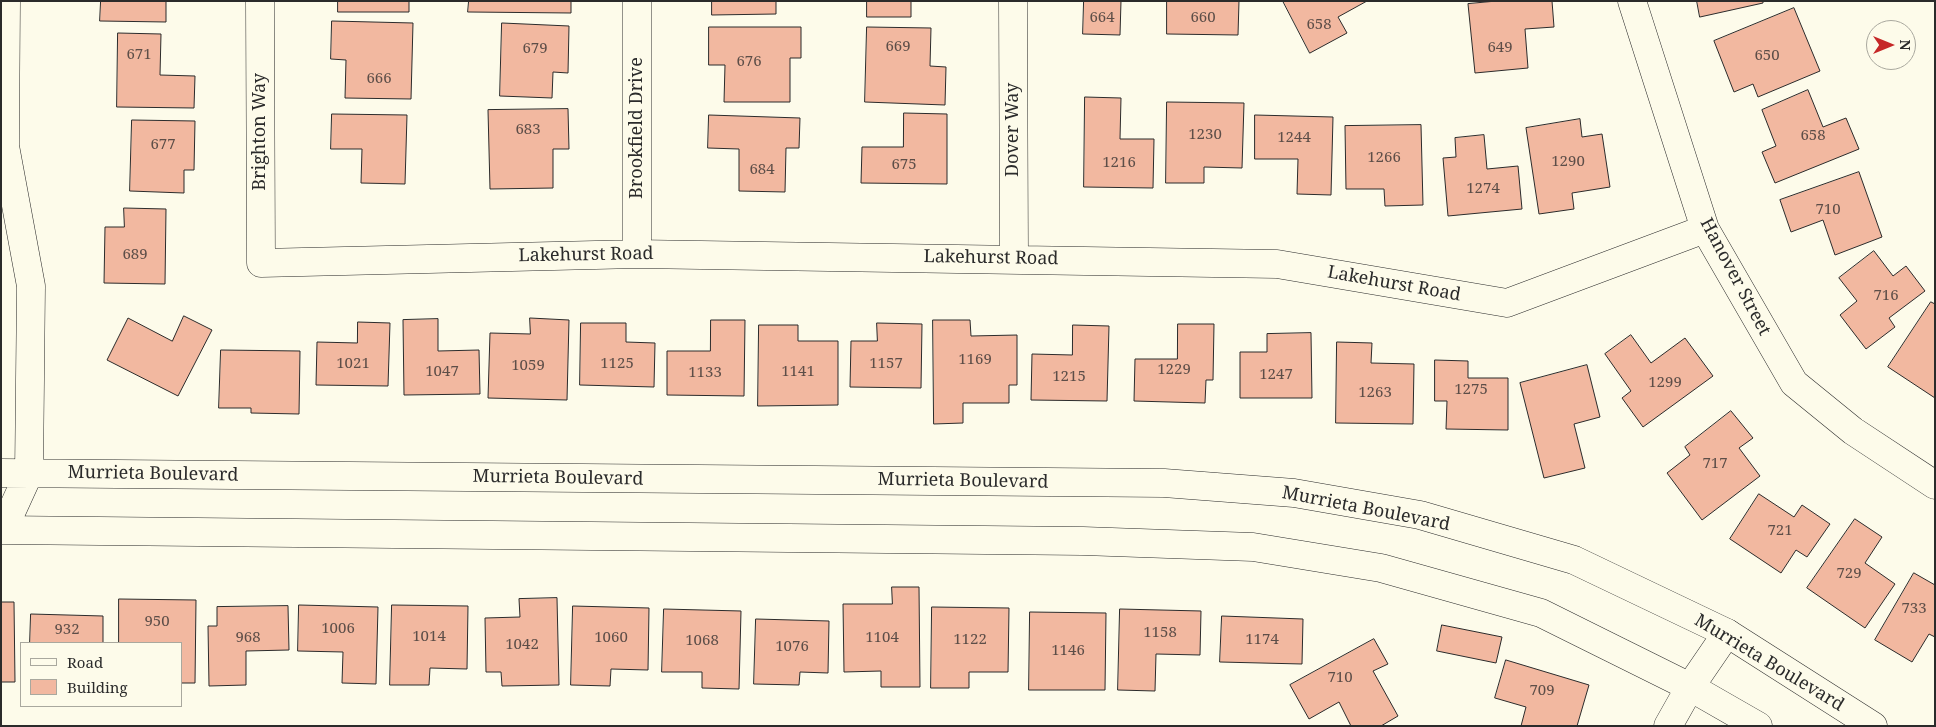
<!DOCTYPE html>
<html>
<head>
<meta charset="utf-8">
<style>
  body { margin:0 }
  #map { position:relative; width:1936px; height:727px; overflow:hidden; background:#fdfbea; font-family:"Noto Serif",serif }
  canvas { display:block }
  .frame { position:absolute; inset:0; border:2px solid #2b2b2b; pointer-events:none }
  .legend { position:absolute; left:20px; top:642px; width:162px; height:65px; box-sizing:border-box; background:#fdfbea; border:1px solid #a9a89e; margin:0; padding:6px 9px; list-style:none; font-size:15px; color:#2b2b2b }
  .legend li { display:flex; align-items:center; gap:10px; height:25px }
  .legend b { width:25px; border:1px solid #a9a89e }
  .north { position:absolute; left:1866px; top:20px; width:50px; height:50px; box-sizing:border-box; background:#fdfbea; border:1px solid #a9a89e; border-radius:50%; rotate:90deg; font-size:14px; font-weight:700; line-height:20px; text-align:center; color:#2b2b2b }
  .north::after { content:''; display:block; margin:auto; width:18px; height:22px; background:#c62828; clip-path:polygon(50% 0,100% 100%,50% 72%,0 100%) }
</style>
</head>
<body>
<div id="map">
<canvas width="1936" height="727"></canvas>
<div class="frame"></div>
<ul class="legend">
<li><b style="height:6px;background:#fdfbea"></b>Road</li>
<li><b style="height:14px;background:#f2b8a0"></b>Building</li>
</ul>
<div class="north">N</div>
</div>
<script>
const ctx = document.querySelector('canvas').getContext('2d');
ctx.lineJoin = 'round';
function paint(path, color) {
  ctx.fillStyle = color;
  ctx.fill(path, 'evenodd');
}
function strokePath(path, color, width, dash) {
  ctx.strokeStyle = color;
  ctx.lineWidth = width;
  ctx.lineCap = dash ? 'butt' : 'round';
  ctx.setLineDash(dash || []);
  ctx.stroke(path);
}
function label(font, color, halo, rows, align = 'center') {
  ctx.font = font + ' "Noto Serif",serif';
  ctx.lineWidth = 4;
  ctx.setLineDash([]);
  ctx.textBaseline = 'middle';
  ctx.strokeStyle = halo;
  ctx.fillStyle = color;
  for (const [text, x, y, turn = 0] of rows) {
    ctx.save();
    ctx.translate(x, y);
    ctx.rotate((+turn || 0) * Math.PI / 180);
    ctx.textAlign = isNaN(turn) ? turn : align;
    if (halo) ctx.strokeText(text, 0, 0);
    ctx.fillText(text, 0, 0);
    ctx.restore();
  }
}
const building = new Path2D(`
  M 101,1 L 166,1 L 166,22 L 100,21 Z
  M 338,1 L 409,1 L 409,12 L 338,12 Z
  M 469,1 L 571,1 L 571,13 L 468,12 Z
  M 712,1 L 776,1 L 776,14 L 712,15 Z
  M 867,1 L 911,1 L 911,17 L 867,17 Z
  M 1084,1 L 1121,1 L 1120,35 L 1083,34 Z
  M 1167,1 L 1239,1 L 1238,35 L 1167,34 Z
  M 1283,1 L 1367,1 L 1338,17 L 1347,33 L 1310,53 Z
  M 1497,1 L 1552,1 L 1554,27 L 1525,29 L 1528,68 L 1475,73 L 1468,4 Z
  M 1697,1 L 1763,1 L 1763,3 L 1700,17 Z
  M 1794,8 L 1820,71 L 1758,97 L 1753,84 L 1734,92 L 1714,41 Z
  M 332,21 L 413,23 L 411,99 L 345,98 L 346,60 L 331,59 Z
  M 502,23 L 569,26 L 568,73 L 553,72 L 552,98 L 500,96 Z
  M 709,27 L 801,27 L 801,58 L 790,58 L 790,102 L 724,102 L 725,65 L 709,65 Z
  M 867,27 L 931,28 L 930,66 L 946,67 L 945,105 L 865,102 Z
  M 118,33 L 161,34 L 160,75 L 195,76 L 194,108 L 117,107 Z
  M 1808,90 L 1823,127 L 1846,118 L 1859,149 L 1775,183 L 1762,152 L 1776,146 L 1762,110 Z
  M 1085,97 L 1121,98 L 1120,139 L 1154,139 L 1153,188 L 1084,187 Z
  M 1167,102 L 1244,103 L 1242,168 L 1204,167 L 1204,183 L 1166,183 Z
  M 568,109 L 569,149 L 553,149 L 553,188 L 490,189 L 488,110 Z
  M 904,113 L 947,114 L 947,184 L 861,183 L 862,147 L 903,147 Z
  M 332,114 L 407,115 L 405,184 L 361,183 L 362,149 L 331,149 Z
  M 709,115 L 800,118 L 799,148 L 786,148 L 785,192 L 739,191 L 739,149 L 708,148 Z
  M 1255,115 L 1333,117 L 1331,195 L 1297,194 L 1298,159 L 1255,159 Z
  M 1580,119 L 1582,137 L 1602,134 L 1610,187 L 1572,193 L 1574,209 L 1539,214 L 1526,128 Z
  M 132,120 L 195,121 L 194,170 L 184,170 L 184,193 L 130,191 Z
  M 1421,125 L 1423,205 L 1385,206 L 1384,189 L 1346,189 L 1345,126 Z
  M 1484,135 L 1487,169 L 1518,166 L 1522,209 L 1448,216 L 1443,158 L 1456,157 L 1455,138 Z
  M 1859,172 L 1882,237 L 1835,255 L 1823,220 L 1791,232 L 1780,200 Z
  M 124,208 L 166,209 L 165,284 L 104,283 L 105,227 L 124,227 Z
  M 1874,251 L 1893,276 L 1906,266 L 1925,291 L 1889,318 L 1895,327 L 1866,349 L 1840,315 L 1857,301 L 1839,278 Z
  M 1931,302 L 1935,304 L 1935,398 L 1888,367 Z
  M 184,316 L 212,330 L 178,396 L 107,360 L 128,318 L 172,341 Z
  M 530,318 L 569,320 L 567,400 L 488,398 L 490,333 L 530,334 Z
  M 438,319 L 438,351 L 479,350 L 480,394 L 404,395 L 403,320 Z
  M 711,320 L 745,320 L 744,396 L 667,395 L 667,351 L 710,351 Z
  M 933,320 L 970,320 L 971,336 L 1017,335 L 1017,385 L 1009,385 L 1009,403 L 963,403 L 963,423 L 934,424 Z
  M 358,322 L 390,323 L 388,386 L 316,385 L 317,342 L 357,343 Z
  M 581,323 L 626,323 L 626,342 L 655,343 L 654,387 L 580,385 Z
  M 877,323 L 922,324 L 921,388 L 850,387 L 851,341 L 877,341 Z
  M 1178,324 L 1214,324 L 1213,380 L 1206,380 L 1205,403 L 1134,401 L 1135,359 L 1177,359 Z
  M 759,325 L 798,325 L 798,341 L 838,341 L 838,405 L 758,406 Z
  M 1073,325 L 1109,326 L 1107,401 L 1031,400 L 1032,354 L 1072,355 Z
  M 1311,333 L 1312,398 L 1240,398 L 1240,352 L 1267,352 L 1267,334 Z
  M 1631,335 L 1651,363 L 1685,338 L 1713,376 L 1643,427 L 1622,398 L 1631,391 L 1605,354 Z
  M 1337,342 L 1372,343 L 1371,363 L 1414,364 L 1413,424 L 1336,423 Z
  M 221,350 L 300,351 L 299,414 L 251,413 L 251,408 L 219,408 Z
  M 1435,360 L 1468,361 L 1468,378 L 1508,378 L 1508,430 L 1446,429 L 1447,401 L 1435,401 Z
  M 1587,365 L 1600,417 L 1574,424 L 1585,468 L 1544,478 L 1520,383 Z
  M 1731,411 L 1753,438 L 1739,448 L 1760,476 L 1702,520 L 1667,473 L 1690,455 L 1685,447 Z
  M 1759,494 L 1794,517 L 1802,505 L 1830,524 L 1807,557 L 1796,550 L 1781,573 L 1730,539 Z
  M 1855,519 L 1882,537 L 1865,563 L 1895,584 L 1865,628 L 1807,588 Z
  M 1914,573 L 1935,585 L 1935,637 L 1929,634 L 1912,662 L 1875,640 Z
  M 892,587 L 919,587 L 920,687 L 881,687 L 881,671 L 844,672 L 843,604 L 892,604 Z
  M 557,598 L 559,685 L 502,686 L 501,672 L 486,672 L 485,618 L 520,617 L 519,599 Z
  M 119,599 L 196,600 L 195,683 L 181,683 L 181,643 L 119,643 Z
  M 1,602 L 14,602 L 15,682 L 1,682 Z
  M 299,605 L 378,607 L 376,684 L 342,683 L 343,652 L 298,651 Z
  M 392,605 L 468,606 L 467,669 L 430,668 L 429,685 L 390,685 Z
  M 288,606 L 289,650 L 246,651 L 246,685 L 209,686 L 208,626 L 217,626 L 217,607 Z
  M 573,606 L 649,608 L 648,670 L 611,669 L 610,686 L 571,685 Z
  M 932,607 L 1009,608 L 1008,672 L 969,672 L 969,688 L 931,688 Z
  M 664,609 L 741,611 L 739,689 L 702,688 L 702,672 L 662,672 Z
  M 1120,609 L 1201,611 L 1200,655 L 1156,654 L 1155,691 L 1118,690 Z
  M 1030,612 L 1106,613 L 1105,690 L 1029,690 Z
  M 31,614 L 103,616 L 103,643 L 30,643 Z
  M 1222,616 L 1303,619 L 1302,664 L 1220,662 Z
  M 756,619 L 829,621 L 828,673 L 800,672 L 799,685 L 754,684 Z
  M 1442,625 L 1502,637 L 1496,663 L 1437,651 Z
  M 1374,639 L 1388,664 L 1373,671 L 1398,716 L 1381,726 L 1351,726 L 1339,702 L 1309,719 L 1290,685 Z
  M 1506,660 L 1589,685 L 1577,726 L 1521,726 L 1526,707 L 1495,698 Z`);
paint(building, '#f2b8a0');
strokePath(building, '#2b2b2b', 1);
const minor = new Path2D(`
  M 260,1 L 261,263 L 637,254 L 1277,264 L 1507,303 L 1705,229
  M 637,1 L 637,254
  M 1013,1 L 1014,258
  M 1632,1 L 1705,229 L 1794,383 L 1853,431 L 1935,485
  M 1668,726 L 1690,687 L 1727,633`);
const secondary = new Path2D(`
  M 3,165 L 5,146 L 6,1
  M 1,473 L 1164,483 L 1294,493 L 1420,515 L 1574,560 L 1727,633 L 1873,726
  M 1,530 L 1083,541 L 1253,547 L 1381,568 L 1541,613 L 1690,687 L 1758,726
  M 3,530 L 29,473 L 31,286 L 5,146`);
strokePath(minor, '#2b2b2b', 29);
strokePath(secondary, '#2b2b2b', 29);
strokePath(minor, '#fdfbea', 28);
strokePath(secondary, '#fdfbea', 28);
label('15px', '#5d4e48', null, [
  ["664",1102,18],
  ["660",1203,18],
  ["658",1319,25],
  ["669",898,47],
  ["649",1500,48],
  ["679",535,49],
  ["671",139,55],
  ["650",1767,56],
  ["676",749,62],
  ["666",379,79],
  ["683",528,130],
  ["1230",1205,135],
  ["658",1813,136],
  ["1244",1294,138],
  ["677",163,145],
  ["1266",1384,158],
  ["1290",1568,162],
  ["1216",1119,163],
  ["675",904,165],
  ["684",762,170],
  ["1274",1483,189],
  ["710",1828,210],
  ["689",135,255],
  ["716",1886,296],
  ["1169",975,360],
  ["1021",353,364],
  ["1125",617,364],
  ["1157",886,364],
  ["1059",528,366],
  ["1229",1174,370],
  ["1047",442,372],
  ["1141",798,372],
  ["1133",705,373],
  ["1247",1276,375],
  ["1215",1069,377],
  ["1299",1665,383],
  ["1275",1471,390],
  ["1263",1375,393],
  ["717",1715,464],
  ["721",1780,531],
  ["729",1849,574],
  ["733",1914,609],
  ["950",157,622],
  ["1006",338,629],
  ["932",67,630],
  ["1158",1160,633],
  ["1014",429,637],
  ["968",248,638],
  ["1060",611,638],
  ["1104",882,638],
  ["1122",970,640],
  ["1174",1262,640],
  ["1068",702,641],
  ["1042",522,645],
  ["1076",792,647],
  ["1146",1068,651],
  ["710",1340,678],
  ["709",1542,691]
]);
label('18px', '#2b2b2b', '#fdfbea', [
  ["Brookfield Drive",637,128,-90],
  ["Dover Way",1013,130,-90],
  ["Brighton Way",260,132,-90],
  ["Lakehurst Road",586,255,-1],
  ["Lakehurst Road",991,258,1],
  ["Hanover Street",1735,277,62],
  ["Lakehurst Road",1394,284,10],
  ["Murrieta Boulevard",153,474,1],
  ["Murrieta Boulevard",558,478,1],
  ["Murrieta Boulevard",963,481,1],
  ["Murrieta Boulevard",1366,509,11],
  ["Murrieta Boulevard",1769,663,31]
]);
</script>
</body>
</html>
